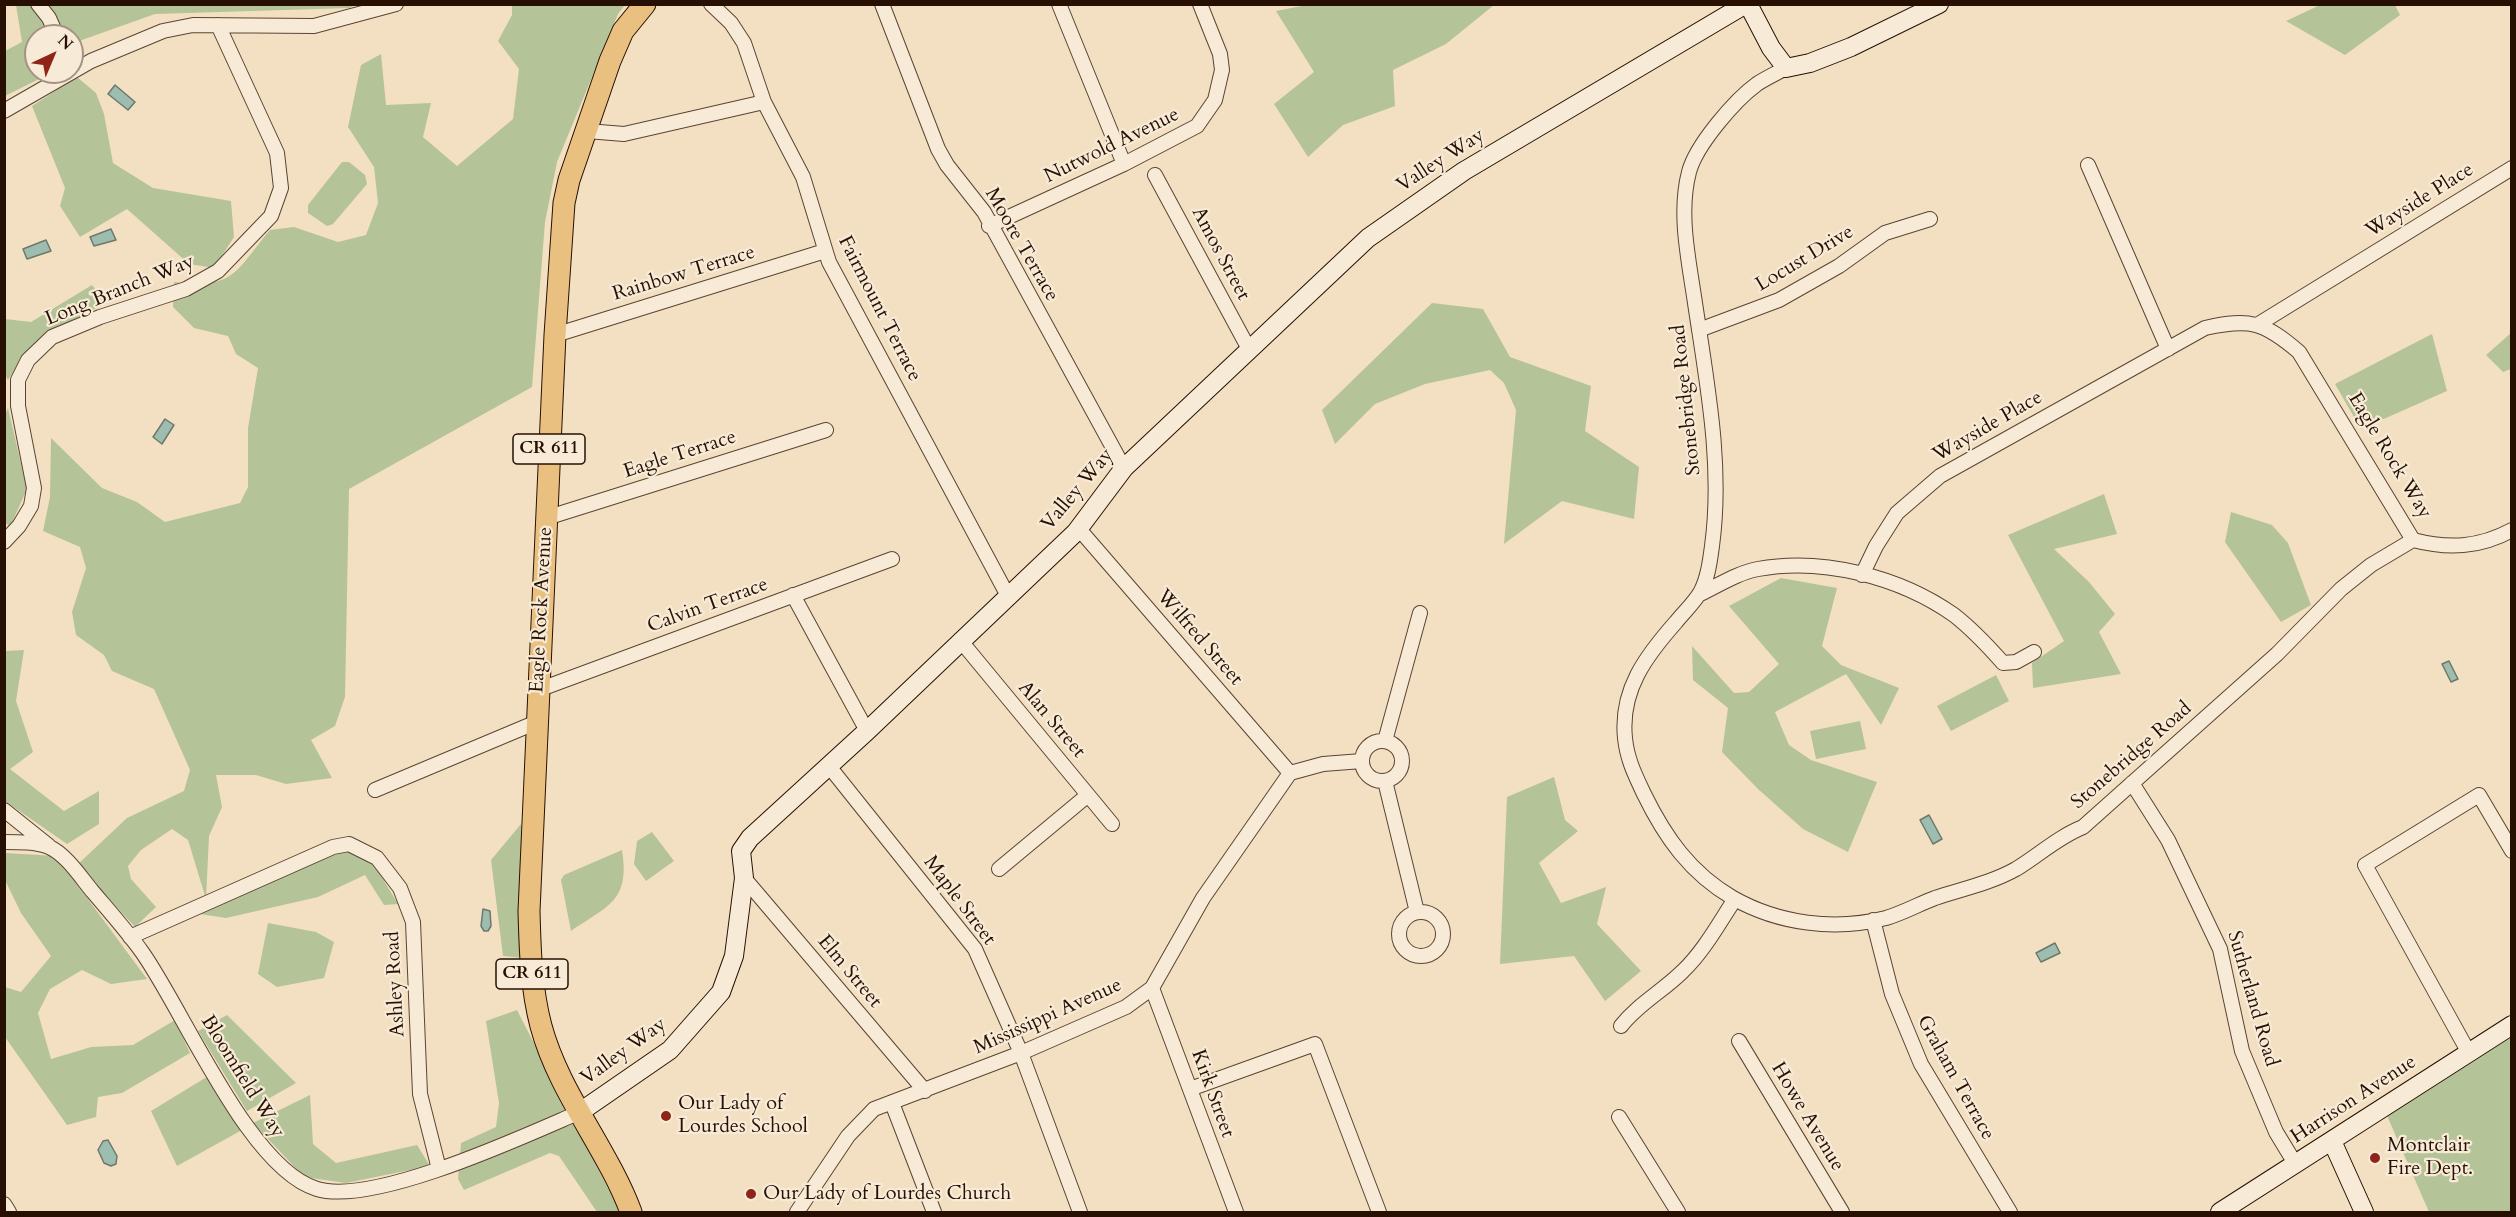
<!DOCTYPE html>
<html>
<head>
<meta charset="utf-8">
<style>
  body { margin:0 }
  #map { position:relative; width:2516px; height:1217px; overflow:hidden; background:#f3e0c2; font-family:Cardo,serif }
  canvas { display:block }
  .frame { position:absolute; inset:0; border:6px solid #271002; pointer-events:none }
  .north { position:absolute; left:24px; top:24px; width:60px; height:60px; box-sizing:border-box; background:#f7ebd7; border:2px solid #a49382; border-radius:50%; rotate:44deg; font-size:16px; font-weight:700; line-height:24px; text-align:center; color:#271002 }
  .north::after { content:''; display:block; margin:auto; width:21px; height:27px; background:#8f2418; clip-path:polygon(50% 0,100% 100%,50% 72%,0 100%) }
</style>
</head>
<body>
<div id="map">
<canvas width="2516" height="1217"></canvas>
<div class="frame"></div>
<div class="north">N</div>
</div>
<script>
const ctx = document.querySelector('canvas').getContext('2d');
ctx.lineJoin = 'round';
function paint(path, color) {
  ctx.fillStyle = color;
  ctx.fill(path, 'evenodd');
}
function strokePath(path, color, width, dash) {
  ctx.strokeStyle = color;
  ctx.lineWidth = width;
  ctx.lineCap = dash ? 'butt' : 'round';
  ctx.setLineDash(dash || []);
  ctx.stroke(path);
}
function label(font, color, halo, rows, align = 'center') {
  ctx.font = font + ' Cardo,serif';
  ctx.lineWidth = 4.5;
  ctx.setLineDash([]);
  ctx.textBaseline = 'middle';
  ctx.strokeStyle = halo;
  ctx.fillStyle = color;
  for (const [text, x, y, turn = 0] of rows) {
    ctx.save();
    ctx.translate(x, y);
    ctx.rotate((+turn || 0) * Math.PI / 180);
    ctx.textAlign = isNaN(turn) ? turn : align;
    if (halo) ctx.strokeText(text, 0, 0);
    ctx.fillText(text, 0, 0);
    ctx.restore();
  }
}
paint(new Path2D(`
  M 1312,4 L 1494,4 L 1494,5 L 1446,44 L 1393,70 L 1395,106 L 1343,125 L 1308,157 L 1274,104 L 1314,72 L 1276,11 Z
  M 16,5 L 356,5 L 349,8 L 155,14 L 82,40 L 72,51 L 72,36 L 36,36 L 36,72 L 53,72 L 5,96 L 5,51 L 22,42 Z
  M 512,5 L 625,5 L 618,14 L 557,162 L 545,222 L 532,387 L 349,489 L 345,697 L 335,726 L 311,740 L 332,778 L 286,784 L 256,775 L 216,775 L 222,807 L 209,836 L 206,899 L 188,840 L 172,829 L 141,850 L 128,866 L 131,879 L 156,907 L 135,927 L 77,865 L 127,818 L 184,791 L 190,770 L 154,689 L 112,671 L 104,655 L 76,635 L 72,612 L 86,568 L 80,547 L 43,531 L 50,497 L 51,438 L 102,488 L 137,502 L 165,522 L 240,503 L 248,487 L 248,428 L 258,368 L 236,354 L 228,336 L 194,328 L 173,307 L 174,282 C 235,289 234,273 270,230 L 294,227 L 338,242 L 366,235 L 378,203 L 374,167 L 348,127 L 361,65 L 381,54 L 386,105 L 431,103 L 423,137 L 457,166 L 513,119 L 519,69 L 498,41 L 512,15 Z
  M 2320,5 L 2395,5 L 2400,15 L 2345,55 L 2286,21 Z
  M 77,77 L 96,93 L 104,114 L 113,163 L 153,188 L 231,201 L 234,237 L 214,268 L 189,264 L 127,209 L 80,237 L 60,206 L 65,188 L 32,106 Z
  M 342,162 L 349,162 L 365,175 L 367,184 L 333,224 L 327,226 L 308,213 L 308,205 Z
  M 92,285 L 107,303 C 63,325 35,336 8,380 L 5,375 L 5,319 L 31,322 Z
  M 1432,303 L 1483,309 L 1510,357 L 1591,386 L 1585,431 L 1639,467 L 1634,519 L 1562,501 L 1504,544 L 1516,410 L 1504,383 L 1490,370 L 1425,384 L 1375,404 L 1335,444 L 1322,410 Z
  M 2511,333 L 2511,369 L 2503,372 L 2486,355 Z
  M 2432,334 L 2447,391 L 2361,429 L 2335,384 Z
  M 8,408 L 27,489 L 10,527 L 5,522 L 4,417 Z
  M 2104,494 L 2117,534 L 2054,549 L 2089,582 L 2115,614 L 2099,632 L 2121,674 L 2033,688 L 2032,663 L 2064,641 L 2008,535 Z
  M 2231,512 L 2272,525 L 2288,543 L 2311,605 L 2281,622 L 2225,542 Z
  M 1781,578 L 1837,588 L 1822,646 L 1841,665 L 1899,688 L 1881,725 L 1846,674 L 1775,712 L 1789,745 L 1811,760 L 1877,782 L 1848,852 L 1803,829 L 1758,789 L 1722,752 L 1728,708 L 1693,680 L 1692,646 L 1734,693 L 1749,692 L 1779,664 L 1729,606 Z
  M 24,650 L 16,701 L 33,752 L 10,769 L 64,811 L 99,791 L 99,824 L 67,844 L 5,801 L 5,651 Z
  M 1996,675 L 2009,701 L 1951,731 L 1937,706 Z
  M 1860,721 L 1866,749 L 1816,759 L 1810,731 Z
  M 1554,777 L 1565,820 L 1578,831 L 1539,863 L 1561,903 L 1606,887 L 1597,924 L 1641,971 L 1605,1001 L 1574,956 L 1500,964 L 1507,797 Z
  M 521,824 L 523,958 L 503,956 L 491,860 Z
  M 652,832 L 674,861 L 646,881 L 634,864 L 637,841 Z
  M 346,850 L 375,866 L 398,904 L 384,905 L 365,875 L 318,897 L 226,918 L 193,913 Z
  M 622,850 C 630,901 609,905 571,931 L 561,880 L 564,875 Z
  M 5,853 L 56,856 L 147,979 L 111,984 L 82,970 L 50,989 L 38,1013 L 51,1059 L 91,1047 L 133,1045 L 175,1020 L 190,1053 L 122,1093 L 98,1097 L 96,1117 L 67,1125 L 5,1037 L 5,987 L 21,992 L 51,956 L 21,913 L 5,880 Z
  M 268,923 L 316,932 L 334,942 L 324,978 L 277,987 L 258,974 Z
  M 517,1010 L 619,1210 L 617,1212 L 597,1212 L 559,1156 L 550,1153 L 464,1190 L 458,1179 L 461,1143 L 496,1127 L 499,1103 L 486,1021 Z
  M 227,1015 L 296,1083 L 247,1111 L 198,1031 Z
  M 2511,1027 L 2511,1212 L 2429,1212 L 2385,1111 Z
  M 210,1075 L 242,1130 L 177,1166 L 151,1111 Z
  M 310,1095 L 313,1144 L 336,1163 L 417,1145 L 430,1166 L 346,1183 L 304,1177 L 253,1123 Z`), '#b5c398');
const water = new Path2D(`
  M 115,85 L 135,102 L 128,110 L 108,94 Z
  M 111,229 L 116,240 L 94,246 L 90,237 Z
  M 46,240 L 51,251 L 27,259 L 23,249 Z
  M 165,419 L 174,425 L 162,444 L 153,437 Z
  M 2449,661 L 2458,679 L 2451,682 L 2442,664 Z
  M 1929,815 L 1942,839 L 1933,844 L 1920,820 Z
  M 483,909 L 490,911 L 491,926 L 488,931 L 484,931 L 481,926 Z
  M 2055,943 L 2060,953 L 2041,962 L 2036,953 Z
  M 108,1140 L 117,1156 L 116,1164 L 111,1166 L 104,1163 L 98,1150 L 103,1141 Z`);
paint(water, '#9cbdb0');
strokePath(water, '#6d786a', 1.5);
const street = new Path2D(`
  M 38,4 L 49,18 L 57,36
  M 711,4 L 731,23 L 744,43 L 764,102 L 803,177 L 829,262 L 1008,596
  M 882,4 L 938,149 L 947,165 L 984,212 L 1124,468
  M 1059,4 L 1124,164
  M 1786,68 C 1777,73 1766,78 1757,84 C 1735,100 1696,145 1689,172 C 1678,214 1689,261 1695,303 C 1707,384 1723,465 1712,546 C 1710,561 1708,577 1701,591 C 1695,602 1684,612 1676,622 C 1646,656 1620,690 1625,738 C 1627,759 1635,775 1644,794 C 1665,837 1690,873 1733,898 C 1779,924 1835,931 1886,918 C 1903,913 1919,904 1935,898 C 1962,889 1991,883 2016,869 C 2039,855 2058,837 2083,827 L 2277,654 L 2341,589 L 2371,565 L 2413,540
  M 4,111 L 91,61 L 163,31 L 193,25 L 314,26 L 396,4
  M 587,131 L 624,134 L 764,102
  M 2088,165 L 2168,349
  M 1155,175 L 1250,351
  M 989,226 L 1124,164 L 1197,126 L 1215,100 L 1222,70 L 1220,54 L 1200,4
  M 2257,325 L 2512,168
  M 1699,330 L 1779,300 L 1839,266 L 1885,233 L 1930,219
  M 555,335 L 825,251
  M 546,518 L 826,430
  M 1079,529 L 1290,773
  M 4,542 L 19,526 L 31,506 L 34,488 L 18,406 L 18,380 L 28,360 L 52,337 L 100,317 L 186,289 L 218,271 L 271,216 L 281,188 L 277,153 L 218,25
  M 1862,575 L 1876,546 L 1897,513 L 1940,476 L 2205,328 C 2250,318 2264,322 2299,352 L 2413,540 C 2448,549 2479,548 2512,530
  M 1700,594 C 1719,585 1737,573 1758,569 C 1823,557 1900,577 1954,615 C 1972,629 1988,646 2003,663 L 2016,662 L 2034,652
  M 793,595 L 867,731
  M 960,640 L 1112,824
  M 538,690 L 892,559
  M 1385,741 L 1420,613
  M1362 761a20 20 0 1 1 40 0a20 20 0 1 1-40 0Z
  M 828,765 L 975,949 L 1021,1053 L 1080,1212
  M 1290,773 L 1323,764 L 1362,761
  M 1385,781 L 1417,912
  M 2132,783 L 2168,840 L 2220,949 L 2242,1051 L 2276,1132 L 2296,1165
  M 375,790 L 537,722
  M 4,810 L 49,846
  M 4,842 C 19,842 36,842 49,847 C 66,854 82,879 93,892 C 110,912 127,931 142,952 C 184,1011 249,1169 317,1189 C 374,1206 524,1136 580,1112
  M 999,869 L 1088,795
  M 744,878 L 925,1091
  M1399 934a22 22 0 1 1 44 0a22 22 0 1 1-44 0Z
  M 1873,920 L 1892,994 L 1921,1064 L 2010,1212
  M 130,937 L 333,847 L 349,844 L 377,858 L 400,888 L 413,922 L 420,1094 L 439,1169
  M 1152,988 L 1236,1212
  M 1621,1026 C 1638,1004 1663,991 1683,971 C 1704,951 1719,923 1735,899
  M 1739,1041 L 1842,1212
  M 2469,1053 L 2365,865 L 2479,795 L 2512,851
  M 1190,1089 L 1315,1044 L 1379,1212
  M 892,1103 L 934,1212
  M 1619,1117 L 1678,1212
  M 4,1204 L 9,1212
  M 797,1212 L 848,1136 L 874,1109 L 1021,1053 L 1126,1007 L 1152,988 L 1203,898 L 1290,773`);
const secondary = new Path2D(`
  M 1748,4 L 1771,48 L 1786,68 L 1810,63 L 1851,47 L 1939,4
  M 580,1112 L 670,1050 L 721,992 L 734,956 L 744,878 L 741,851 L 750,838 L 867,731 L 1076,532 L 1124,468 L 1368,238 L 1464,171 L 1746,4
  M 2332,1141 L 2364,1212
  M 2220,1212 L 2512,1025`);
const primary = new Path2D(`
  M 631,1212 C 607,1148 559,1093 541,1026 C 531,988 530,949 529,911 L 555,335 L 564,203 L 569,180 L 610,61 L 623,31 L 645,4`);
strokePath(street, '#5a4432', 16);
strokePath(secondary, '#271002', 20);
strokePath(primary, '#271002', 23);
strokePath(street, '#f7ebd7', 14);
strokePath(secondary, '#f7ebd7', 18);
strokePath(primary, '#eac081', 21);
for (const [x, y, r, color] of [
  [666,1116,6,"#8f2418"],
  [2375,1158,6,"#8f2418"],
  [751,1194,6,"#8f2418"]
]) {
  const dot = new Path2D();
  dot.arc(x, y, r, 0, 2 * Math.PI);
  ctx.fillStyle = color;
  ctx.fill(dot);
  strokePath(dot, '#f7ebd7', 2);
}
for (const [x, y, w] of [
  [549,449,72],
  [532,974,72]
]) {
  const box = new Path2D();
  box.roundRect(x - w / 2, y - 15, w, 30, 4.5);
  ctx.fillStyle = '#f7ebd7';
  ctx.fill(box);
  strokePath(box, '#271002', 1.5);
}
label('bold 18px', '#271002', null, [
  ["CR 611",549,449],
  ["CR 611",532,974]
]);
label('20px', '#271002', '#f7ebd7', [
  ["Nutwold Avenue",1112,146,-26],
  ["Valley Way",1441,161,-33],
  ["Wayside Place",2420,201,-32],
  ["Moore Terrace",1021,245,60],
  ["Amos Street",1220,254,62],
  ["Locust Drive",1805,259,-31],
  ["Rainbow Terrace",684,274,-17],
  ["Long Branch Way",120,291,-22],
  ["Fairmount Terrace",879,309,63],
  ["Stonebridge Road",1687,400,-96],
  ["Wayside Place",1988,427,-30],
  ["Eagle Terrace",680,455,-18],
  ["Eagle Rock Way",2389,456,59],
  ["Valley Way",1078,490,-50],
  ["Calvin Terrace",708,606,-20],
  ["Eagle Rock Avenue",542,610,-87],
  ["Wilfred Street",1199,638,49],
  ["Alan Street",1051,720,50],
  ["Stonebridge Road",2132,756,-41],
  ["Maple Street",959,901,53],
  ["Elm Street",849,972,50],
  ["Ashley Road",396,984,-93],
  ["Sutherland Road",2252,999,74],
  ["Mississippi Avenue",1048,1017,-24],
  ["Valley Way",624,1052,-36],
  ["Bloomfield Way",242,1077,58],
  ["Graham Terrace",1955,1078,61],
  ["Kirk Street",1212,1094,70],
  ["Harrison Avenue",2354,1100,-33],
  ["Howe Avenue",1807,1117,59]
]);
label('20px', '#271002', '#f7ebd7', [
  ["Our Lady of",678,1104],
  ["Lourdes School",678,1127],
  ["Montclair",2387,1146],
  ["Fire Dept.",2387,1169],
  ["Our Lady of Lourdes Church",763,1194]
], 'left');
</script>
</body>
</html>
